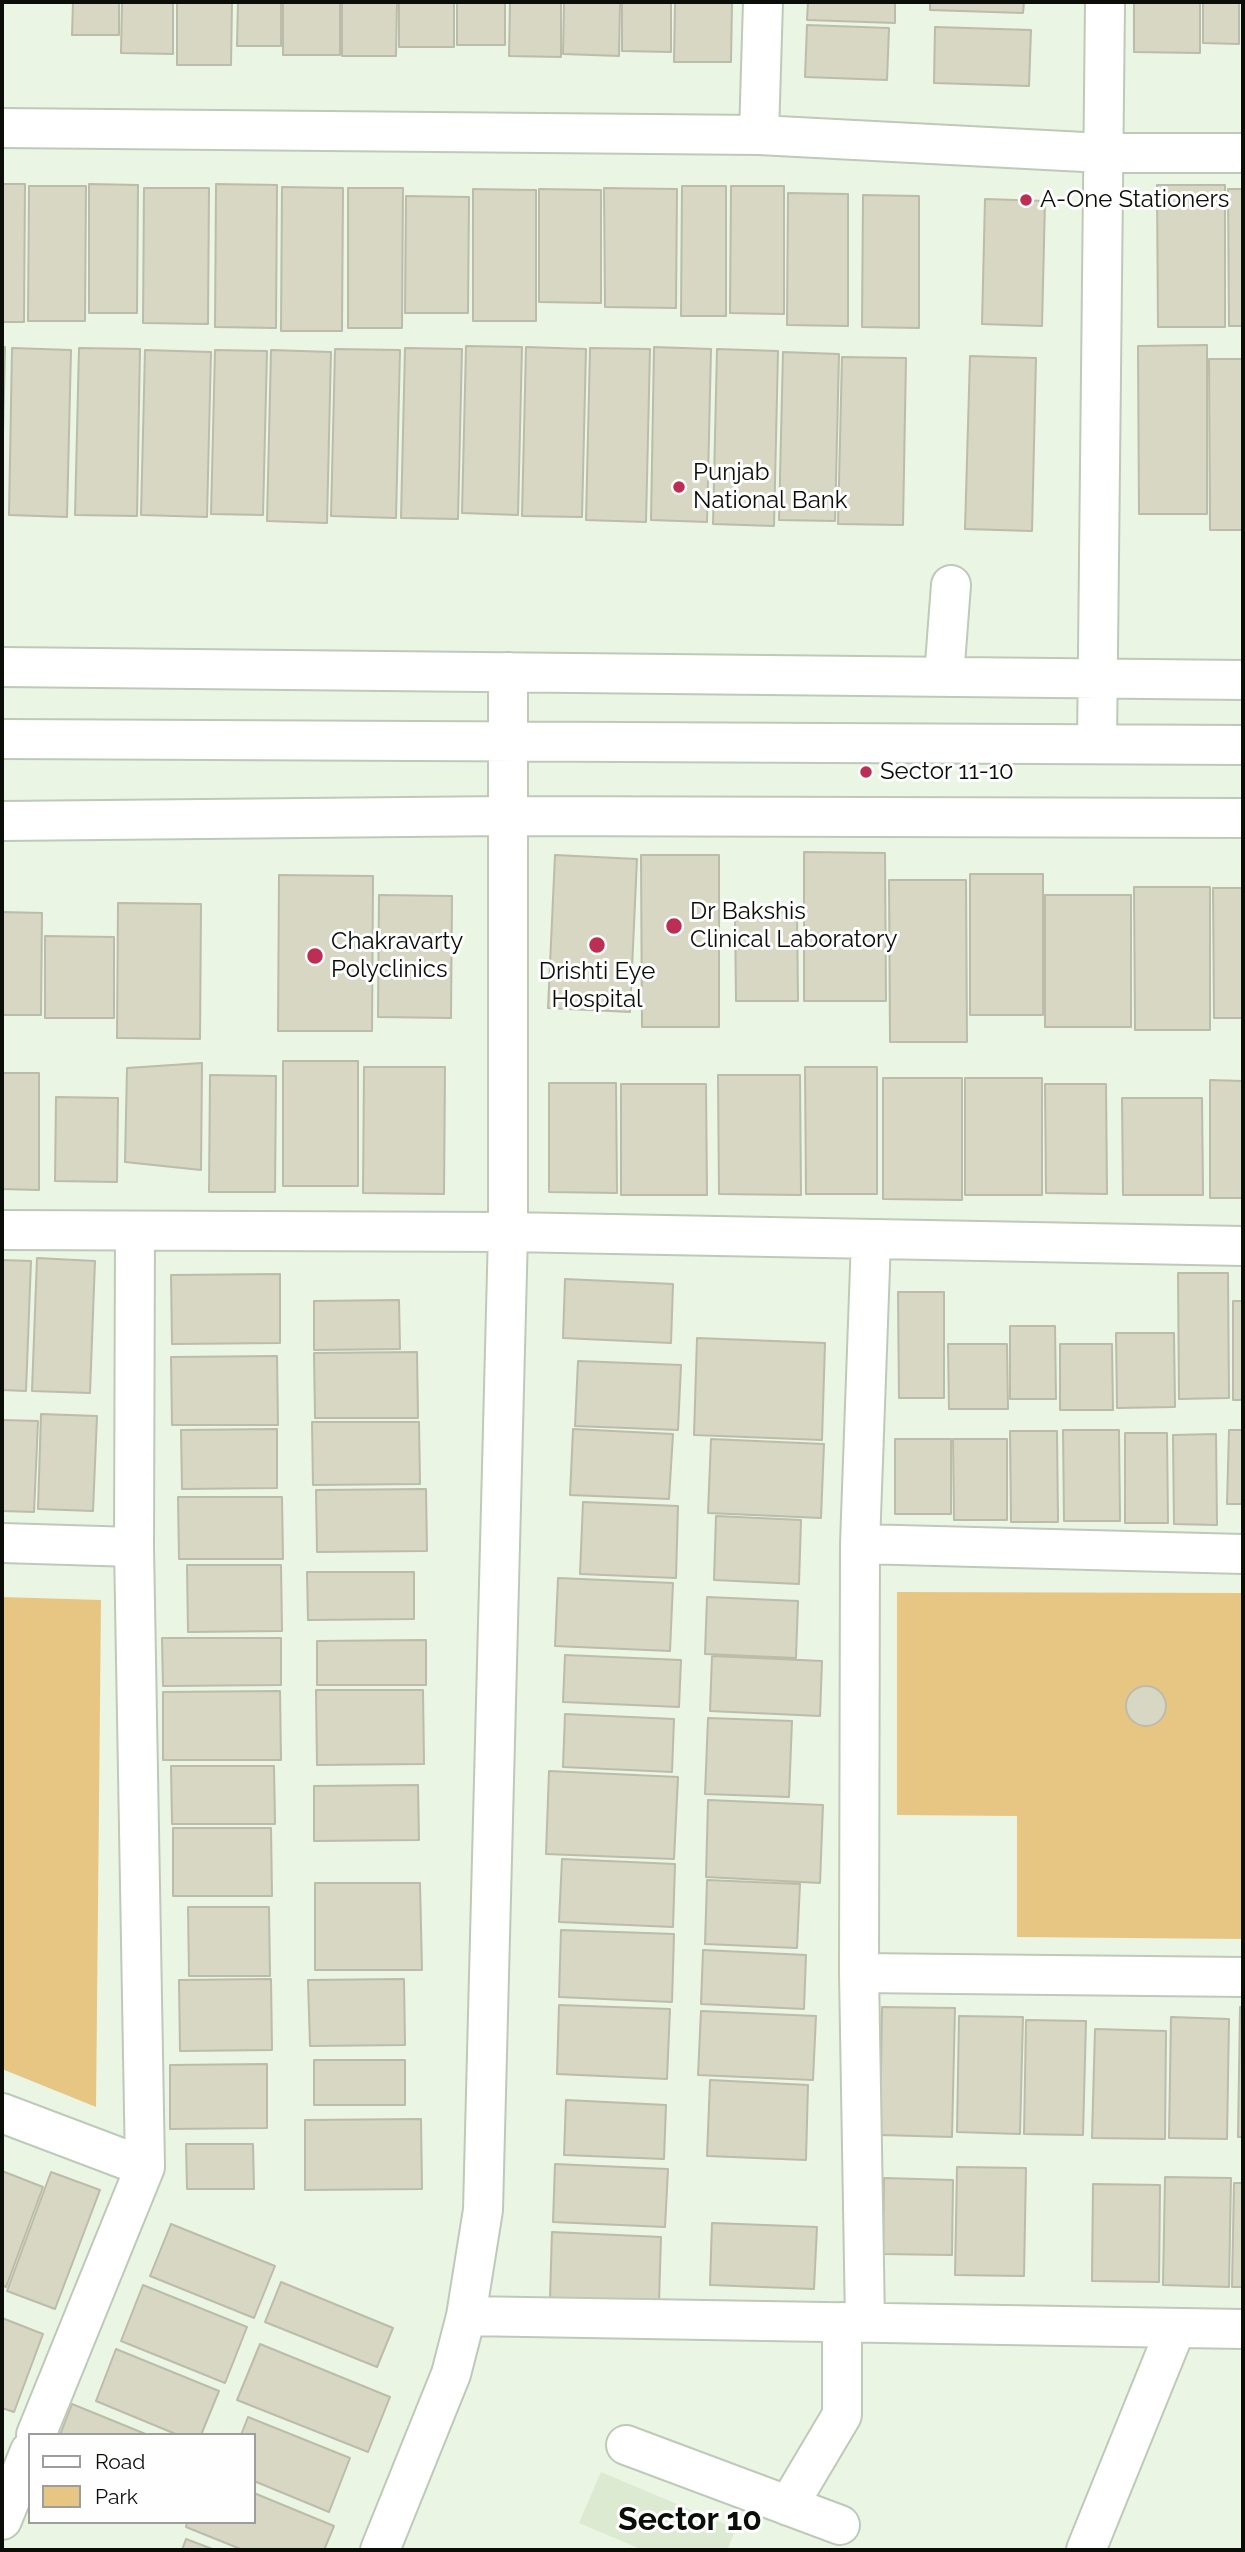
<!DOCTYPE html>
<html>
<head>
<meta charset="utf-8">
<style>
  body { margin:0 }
  #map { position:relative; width:1245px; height:2552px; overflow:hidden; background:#eaf5e3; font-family:Raleway,sans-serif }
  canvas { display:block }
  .frame { position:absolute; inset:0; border:4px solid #0a0d08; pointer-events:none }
  .legend { position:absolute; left:28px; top:2433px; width:228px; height:91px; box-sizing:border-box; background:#fefefe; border:2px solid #9c9e9c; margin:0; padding:9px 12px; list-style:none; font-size:21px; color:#0a0d08 }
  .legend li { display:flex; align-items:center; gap:14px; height:35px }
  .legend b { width:35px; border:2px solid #9c9e9c }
</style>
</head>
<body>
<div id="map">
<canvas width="1245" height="2552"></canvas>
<div class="frame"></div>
<ul class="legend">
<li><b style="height:9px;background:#fff"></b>Road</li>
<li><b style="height:19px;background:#e7c684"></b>Park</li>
</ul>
</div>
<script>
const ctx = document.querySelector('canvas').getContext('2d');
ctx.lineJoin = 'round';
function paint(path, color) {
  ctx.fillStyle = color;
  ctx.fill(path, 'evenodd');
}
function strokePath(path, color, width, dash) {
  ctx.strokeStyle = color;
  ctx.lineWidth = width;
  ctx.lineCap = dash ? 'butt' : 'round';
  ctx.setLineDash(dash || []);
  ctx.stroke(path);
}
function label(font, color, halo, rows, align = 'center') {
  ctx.font = font + ' Raleway,sans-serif';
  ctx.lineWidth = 6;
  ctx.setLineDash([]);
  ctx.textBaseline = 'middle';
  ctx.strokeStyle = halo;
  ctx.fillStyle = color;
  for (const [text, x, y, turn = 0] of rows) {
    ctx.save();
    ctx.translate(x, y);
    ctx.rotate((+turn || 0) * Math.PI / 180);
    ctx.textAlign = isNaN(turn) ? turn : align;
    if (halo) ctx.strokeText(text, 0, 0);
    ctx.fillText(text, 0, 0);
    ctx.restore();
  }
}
paint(new Path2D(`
  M 601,2472 L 736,2529 L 727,2550 L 643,2550 L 579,2523 Z`), '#dbead1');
paint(new Path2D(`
  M 897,1592 L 1243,1593 L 1243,1939 L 1017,1937 L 1017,1816 L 897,1815 Z
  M 2,1597 L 101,1600 L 96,2107 L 2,2069 Z`), '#e7c684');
const building = new Path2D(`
  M 73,2 L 119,2 L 119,35 L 72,35 Z
  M 122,2 L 173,2 L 173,54 L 121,53 Z
  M 177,2 L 232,2 L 231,65 L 177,65 Z
  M 238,2 L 281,2 L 281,46 L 237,46 Z
  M 283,2 L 340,2 L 340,55 L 283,55 Z
  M 342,2 L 397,2 L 396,56 L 342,56 Z
  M 399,2 L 454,2 L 454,47 L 399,47 Z
  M 457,2 L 505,2 L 505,45 L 457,45 Z
  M 510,2 L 561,2 L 561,57 L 509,56 Z
  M 564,2 L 620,2 L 619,56 L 563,54 Z
  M 622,2 L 671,2 L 671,52 L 622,51 Z
  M 675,2 L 732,2 L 731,62 L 674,62 Z
  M 808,2 L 895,2 L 895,23 L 807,20 Z
  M 930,2 L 1024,2 L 1023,13 L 930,10 Z
  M 1134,2 L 1200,2 L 1200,53 L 1134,52 Z
  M 1203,2 L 1239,2 L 1239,44 L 1203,43 Z
  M 807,25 L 889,28 L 887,80 L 805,77 Z
  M 935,27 L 1031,30 L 1029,86 L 934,83 Z
  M 2,184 L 25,184 L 24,322 L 2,322 Z
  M 89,184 L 138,185 L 137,313 L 89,313 Z
  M 216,184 L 277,185 L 276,328 L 215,327 Z
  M 1157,185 L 1225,185 L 1225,327 L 1158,327 Z
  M 29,186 L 86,186 L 85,321 L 28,321 Z
  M 682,186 L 726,186 L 726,316 L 681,316 Z
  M 731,186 L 784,186 L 784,314 L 730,313 Z
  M 282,187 L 343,188 L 342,331 L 281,331 Z
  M 144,188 L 209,188 L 208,324 L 143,323 Z
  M 348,188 L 403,188 L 402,328 L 348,328 Z
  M 604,188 L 677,189 L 676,308 L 605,307 Z
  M 473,189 L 536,190 L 536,321 L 473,321 Z
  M 539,189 L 601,190 L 601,303 L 539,302 Z
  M 1228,189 L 1243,189 L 1243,326 L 1229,326 Z
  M 788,193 L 848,194 L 848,326 L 787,325 Z
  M 863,195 L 919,196 L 919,328 L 862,327 Z
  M 406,196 L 469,197 L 468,313 L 405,313 Z
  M 985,199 L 1045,201 L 1042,326 L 982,324 Z
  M 1207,345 L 1207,514 L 1139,514 L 1138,346 Z
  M 466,346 L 522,347 L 518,515 L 462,513 Z
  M 2,347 L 5,347 L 2,477 Z
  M 526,347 L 586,349 L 582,517 L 522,516 Z
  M 654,347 L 711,349 L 707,522 L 651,520 Z
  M 12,348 L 71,350 L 67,517 L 9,515 Z
  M 79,348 L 140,349 L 137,516 L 75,515 Z
  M 405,348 L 462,349 L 458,519 L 401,518 Z
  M 590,348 L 650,349 L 646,522 L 586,520 Z
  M 335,349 L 400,350 L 396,518 L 331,516 Z
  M 717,349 L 778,351 L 774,526 L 713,524 Z
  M 145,350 L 211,352 L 207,517 L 141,515 Z
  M 215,350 L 267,351 L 263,515 L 211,514 Z
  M 271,350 L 331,352 L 327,523 L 267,521 Z
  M 783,352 L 839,354 L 835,521 L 779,520 Z
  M 970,356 L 1036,358 L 1032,531 L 965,529 Z
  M 842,357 L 906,358 L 903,525 L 838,524 Z
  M 1209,359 L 1243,359 L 1243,530 L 1210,530 Z
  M 804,852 L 885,853 L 886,1001 L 804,1001 Z
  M 555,855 L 637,859 L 630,1012 L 548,1008 Z
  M 641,855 L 719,855 L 719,1027 L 642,1027 Z
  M 970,874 L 1043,874 L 1043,1015 L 970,1015 Z
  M 279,875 L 373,876 L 372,1031 L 278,1031 Z
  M 889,880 L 966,880 L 967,1042 L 890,1042 Z
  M 1134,887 L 1210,887 L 1210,1030 L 1135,1030 Z
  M 1213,888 L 1243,888 L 1243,1018 L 1214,1018 Z
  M 379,895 L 452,896 L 451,1018 L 378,1017 Z
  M 1045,895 L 1131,895 L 1131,1027 L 1045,1027 Z
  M 118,903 L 201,904 L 200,1039 L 117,1038 Z
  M 2,912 L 42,913 L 41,1015 L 2,1015 Z
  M 735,912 L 797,912 L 798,1001 L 736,1001 Z
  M 45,936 L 114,937 L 114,1018 L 45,1018 Z
  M 283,1061 L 358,1061 L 358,1186 L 283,1186 Z
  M 202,1063 L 201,1170 L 125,1162 L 127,1068 Z
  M 364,1067 L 445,1067 L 444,1194 L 363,1193 Z
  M 805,1067 L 877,1067 L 877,1194 L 806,1194 Z
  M 2,1073 L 39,1073 L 39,1190 L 2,1189 Z
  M 210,1075 L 276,1076 L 275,1192 L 209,1192 Z
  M 718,1075 L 800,1075 L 801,1195 L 719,1194 Z
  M 883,1078 L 962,1078 L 962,1200 L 883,1199 Z
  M 965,1078 L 1042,1078 L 1042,1195 L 965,1195 Z
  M 1210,1080 L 1243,1081 L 1243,1198 L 1210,1198 Z
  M 549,1083 L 616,1083 L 617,1193 L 549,1192 Z
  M 621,1084 L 706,1084 L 707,1195 L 621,1195 Z
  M 1045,1084 L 1106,1084 L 1107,1194 L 1046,1193 Z
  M 56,1097 L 118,1098 L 117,1182 L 55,1181 Z
  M 1122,1098 L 1202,1098 L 1203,1195 L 1123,1195 Z
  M 37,1258 L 95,1261 L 90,1393 L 32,1391 Z
  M 2,1260 L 31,1261 L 26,1391 L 2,1390 Z
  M 1178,1273 L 1228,1273 L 1229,1398 L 1179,1399 Z
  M 280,1274 L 280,1343 L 172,1344 L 171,1275 Z
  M 565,1279 L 673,1284 L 671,1343 L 563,1338 Z
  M 898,1292 L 944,1292 L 944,1398 L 899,1398 Z
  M 399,1300 L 400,1349 L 314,1350 L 314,1301 Z
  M 1233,1301 L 1243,1301 L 1243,1400 L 1233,1400 Z
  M 1010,1326 L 1055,1326 L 1056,1399 L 1010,1399 Z
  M 1116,1333 L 1174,1333 L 1175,1407 L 1117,1408 Z
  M 697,1338 L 825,1343 L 822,1440 L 694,1435 Z
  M 948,1344 L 1007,1344 L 1008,1409 L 949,1409 Z
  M 1060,1344 L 1112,1344 L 1113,1410 L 1060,1410 Z
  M 417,1352 L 418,1418 L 315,1418 L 314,1353 Z
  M 277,1356 L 278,1425 L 172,1425 L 171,1357 Z
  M 578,1361 L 681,1365 L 678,1430 L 575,1426 Z
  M 41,1414 L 97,1416 L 93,1511 L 38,1509 Z
  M 2,1420 L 38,1421 L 34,1512 L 2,1511 Z
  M 312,1422 L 419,1422 L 420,1484 L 313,1485 Z
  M 277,1429 L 277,1488 L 182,1489 L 181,1430 Z
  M 573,1429 L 673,1434 L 669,1499 L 570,1495 Z
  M 1063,1430 L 1119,1430 L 1120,1521 L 1064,1521 Z
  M 1229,1430 L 1243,1430 L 1243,1504 L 1227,1504 Z
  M 1010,1431 L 1057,1431 L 1058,1522 L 1011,1522 Z
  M 1125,1433 L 1167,1433 L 1168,1523 L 1125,1523 Z
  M 1216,1434 L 1217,1525 L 1174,1524 L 1173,1435 Z
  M 711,1439 L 824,1444 L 821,1518 L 708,1513 Z
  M 895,1439 L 951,1439 L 951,1514 L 895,1514 Z
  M 953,1439 L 1007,1439 L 1007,1520 L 954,1520 Z
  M 426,1489 L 427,1551 L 317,1552 L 316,1490 Z
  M 178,1497 L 282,1497 L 283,1559 L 179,1559 Z
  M 583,1502 L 678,1506 L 676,1578 L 580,1574 Z
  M 716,1516 L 801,1520 L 799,1584 L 714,1580 Z
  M 187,1565 L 281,1565 L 282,1631 L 188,1632 Z
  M 307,1572 L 414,1572 L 414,1619 L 308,1620 Z
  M 558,1578 L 673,1583 L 670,1651 L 555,1646 Z
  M 707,1597 L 798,1601 L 796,1658 L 705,1654 Z
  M 162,1638 L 281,1638 L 281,1685 L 163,1686 Z
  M 426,1640 L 426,1685 L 317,1685 L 317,1641 Z
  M 565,1655 L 681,1660 L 679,1707 L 563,1702 Z
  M 712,1656 L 822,1661 L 820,1716 L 710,1711 Z
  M1126 1706a20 20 0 1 1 40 0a20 20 0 1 1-40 0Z
  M 316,1690 L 423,1690 L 424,1764 L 317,1765 Z
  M 280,1691 L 281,1760 L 163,1760 L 163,1692 Z
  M 565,1714 L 674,1719 L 672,1772 L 563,1767 Z
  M 708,1718 L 792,1721 L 789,1797 L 705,1794 Z
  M 171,1766 L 274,1766 L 275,1824 L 172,1824 Z
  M 549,1771 L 678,1777 L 674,1859 L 546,1854 Z
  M 418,1785 L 419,1840 L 314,1841 L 314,1786 Z
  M 708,1800 L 823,1805 L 820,1883 L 706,1877 Z
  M 173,1828 L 271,1828 L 272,1896 L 173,1896 Z
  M 562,1859 L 675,1864 L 673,1927 L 559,1922 Z
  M 707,1880 L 800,1884 L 797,1948 L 705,1944 Z
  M 315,1883 L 420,1883 L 422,1970 L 315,1970 Z
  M 188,1907 L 269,1907 L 270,1976 L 189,1976 Z
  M 561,1930 L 674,1934 L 672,2002 L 559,1997 Z
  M 703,1950 L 806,1955 L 804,2009 L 701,2004 Z
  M 271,1979 L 272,2050 L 180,2051 L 179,1980 Z
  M 404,1979 L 405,2045 L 310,2046 L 308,1980 Z
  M 559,2005 L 670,2009 L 667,2079 L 557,2074 Z
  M 882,2007 L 955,2008 L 952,2137 L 880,2135 Z
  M 1240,2007 L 1243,2007 L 1243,2137 L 1238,2137 Z
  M 701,2011 L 816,2016 L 813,2080 L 698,2075 Z
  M 959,2016 L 1023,2017 L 1020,2134 L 957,2132 Z
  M 1171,2017 L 1229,2019 L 1227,2139 L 1169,2138 Z
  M 1026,2020 L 1086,2021 L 1083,2135 L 1024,2134 Z
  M 1095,2029 L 1166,2031 L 1165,2139 L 1092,2138 Z
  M 314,2060 L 405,2060 L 405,2105 L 314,2105 Z
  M 267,2064 L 267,2128 L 170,2129 L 170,2065 Z
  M 710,2080 L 808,2085 L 806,2160 L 707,2156 Z
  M 566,2100 L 666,2105 L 664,2159 L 564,2155 Z
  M 421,2119 L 422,2189 L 305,2190 L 305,2120 Z
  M 186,2144 L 253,2144 L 254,2189 L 187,2189 Z
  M 555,2164 L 668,2169 L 665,2227 L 553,2222 Z
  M 957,2167 L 1026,2168 L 1024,2276 L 955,2275 Z
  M 2,2171 L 43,2187 L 6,2287 L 2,2285 Z
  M 51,2172 L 100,2190 L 55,2309 L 7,2291 Z
  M 1165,2177 L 1231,2178 L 1229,2287 L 1163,2285 Z
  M 884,2178 L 953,2180 L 952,2255 L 883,2254 Z
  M 1234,2183 L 1243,2183 L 1243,2287 L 1232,2287 Z
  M 1093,2184 L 1160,2185 L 1159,2282 L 1092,2281 Z
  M 712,2223 L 817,2227 L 814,2289 L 710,2285 Z
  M 171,2224 L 275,2266 L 254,2318 L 150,2276 Z
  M 552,2232 L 661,2237 L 659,2302 L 550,2298 Z
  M 281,2282 L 393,2328 L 377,2367 L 265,2322 Z
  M 143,2285 L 247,2327 L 225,2383 L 121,2341 Z
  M 2,2318 L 43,2334 L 14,2412 L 2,2408 Z
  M 260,2344 L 390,2397 L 368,2452 L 237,2400 Z
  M 116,2349 L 219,2391 L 201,2435 L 178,2435 L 96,2401 Z
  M 72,2404 L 148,2435 L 60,2435 Z
  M 248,2417 L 350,2458 L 329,2512 L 254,2481 L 254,2435 L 241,2435 Z
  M 254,2493 L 334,2526 L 324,2550 L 243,2550 L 186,2527 L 187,2522 L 254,2522 Z
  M 186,2539 L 215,2550 L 182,2550 Z`);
paint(building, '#d7d7c4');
strokePath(building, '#bbbca9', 2);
const minor = new Path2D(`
  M 2,128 L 759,135 L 1103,153 L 1243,153
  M 759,135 L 763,2
  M 2,667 L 1243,680
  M 944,677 L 951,585
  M 2,739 L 1243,745
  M 1097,744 L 1105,2
  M 2,821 L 507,816 L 1243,818
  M 2,1230 L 508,1232 L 1243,1246
  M 2,1543 L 134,1547
  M 860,1544 L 1243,1554
  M 859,1973 L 1243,1977
  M 2,2113 L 145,2167
  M 466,2316 L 1243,2329
  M 865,2322 L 859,1973 L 860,1544 L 871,1239
  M 36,2435 L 145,2167 L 134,1547 L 135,1231
  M 626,2445 L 840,2525
  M 788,2506 L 842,2415 L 842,2322
  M 2,2520 L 30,2451
  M 380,2550 L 451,2374 L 466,2316 L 483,2210 L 508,1232 L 508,672
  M 1086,2550 L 1176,2328`);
strokePath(minor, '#bec9b8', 42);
strokePath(minor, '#fff', 38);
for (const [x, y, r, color] of [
  [1026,200,7,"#bd2e55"],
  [679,487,7,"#bd2e55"],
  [866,772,7,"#bd2e55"],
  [674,926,9,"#bd2e55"],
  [597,945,9,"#bd2e55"],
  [315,956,9,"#bd2e55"]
]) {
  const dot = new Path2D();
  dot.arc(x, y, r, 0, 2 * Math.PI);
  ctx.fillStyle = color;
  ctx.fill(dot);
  strokePath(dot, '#fefefe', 2.5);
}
label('24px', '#0a0d08', '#fefefe', [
  ["A-One Stationers",1040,200],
  ["Punjab",693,473],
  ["National Bank",693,501],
  ["Sector 11-10",880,772],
  ["Dr Bakshis",690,912],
  ["Clinical Laboratory",690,940],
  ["Chakravarty",331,942],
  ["Polyclinics",331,970],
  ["Drishti Eye",597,972,"center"],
  ["Hospital",597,1000,"center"]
], 'left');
label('bold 32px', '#0a0d08', '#fefefe', [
  ["Sector 10",690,2520]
]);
</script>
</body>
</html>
